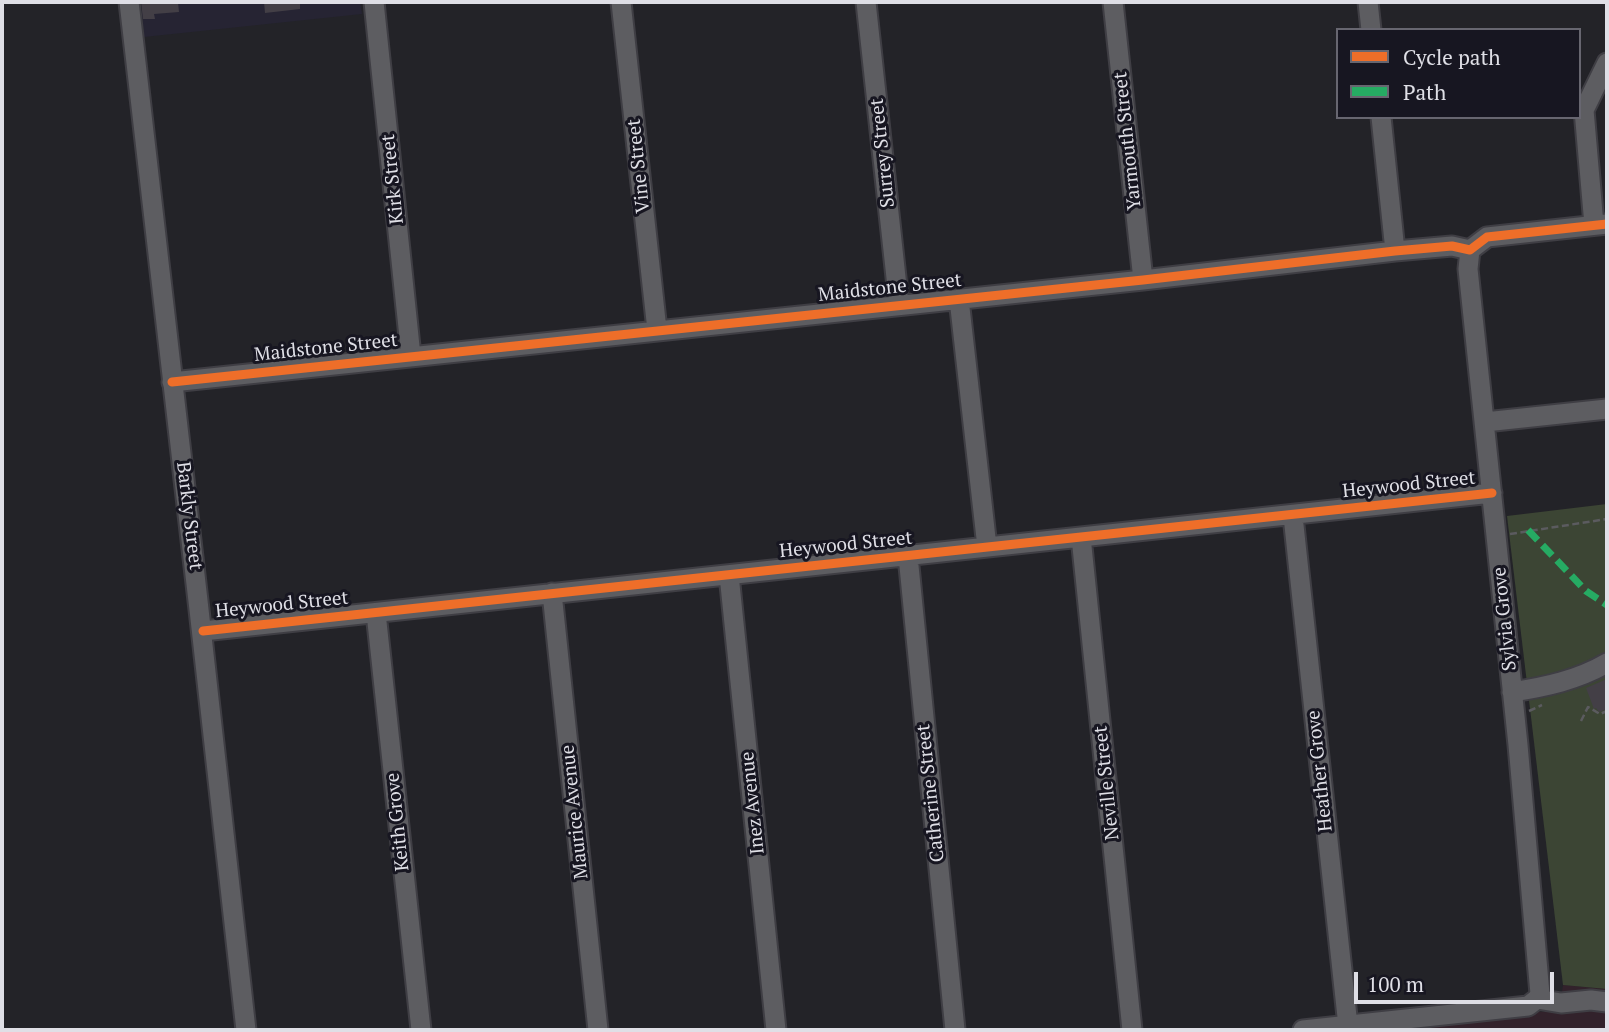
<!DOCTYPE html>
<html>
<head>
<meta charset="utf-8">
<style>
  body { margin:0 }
  #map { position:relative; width:1609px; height:1032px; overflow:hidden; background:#232328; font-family:"PT Serif",serif }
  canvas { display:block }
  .frame { position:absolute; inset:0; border:4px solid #dfdfe6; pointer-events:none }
  .legend { position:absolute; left:1336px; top:28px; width:245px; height:91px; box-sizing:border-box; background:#171621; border:2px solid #676670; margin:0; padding:9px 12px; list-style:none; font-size:21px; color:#dfdfe6 }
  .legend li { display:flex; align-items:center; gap:14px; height:35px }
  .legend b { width:35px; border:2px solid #676670 }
  .scale { position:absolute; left:1354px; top:972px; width:200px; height:32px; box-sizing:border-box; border:4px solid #dfdfe6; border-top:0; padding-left:9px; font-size:21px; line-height:24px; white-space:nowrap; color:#dfdfe6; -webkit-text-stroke:5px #171621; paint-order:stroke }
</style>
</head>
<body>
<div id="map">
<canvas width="1609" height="1032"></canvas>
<div class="frame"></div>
<ul class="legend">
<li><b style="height:9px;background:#ee6e29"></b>Cycle path</li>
<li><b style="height:9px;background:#26ab63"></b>Path</li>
</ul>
<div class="scale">100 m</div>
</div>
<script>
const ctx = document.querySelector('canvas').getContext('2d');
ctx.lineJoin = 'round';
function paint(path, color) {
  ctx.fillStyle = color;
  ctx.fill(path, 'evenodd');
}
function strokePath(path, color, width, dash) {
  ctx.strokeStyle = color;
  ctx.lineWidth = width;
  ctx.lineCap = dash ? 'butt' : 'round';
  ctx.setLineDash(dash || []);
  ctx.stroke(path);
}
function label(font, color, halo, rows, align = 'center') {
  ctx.font = font + ' "PT Serif",serif';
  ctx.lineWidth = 6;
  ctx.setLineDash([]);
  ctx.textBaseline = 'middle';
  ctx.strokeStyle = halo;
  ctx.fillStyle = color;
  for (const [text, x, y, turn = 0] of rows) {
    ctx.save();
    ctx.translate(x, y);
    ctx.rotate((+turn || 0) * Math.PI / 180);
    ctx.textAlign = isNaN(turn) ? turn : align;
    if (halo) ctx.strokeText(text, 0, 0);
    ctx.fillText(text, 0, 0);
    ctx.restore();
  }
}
paint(new Path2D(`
  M 141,2 L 360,2 L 362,14 L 144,37 Z`), '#262433');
paint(new Path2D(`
  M 1563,985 L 1607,989 L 1607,1030 L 1391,1030 L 1527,1015 L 1537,1012 L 1559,1011 Z`), '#32222b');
paint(new Path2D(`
  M 1607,504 L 1607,989 L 1563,985 L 1507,516 Z`), '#3c4534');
paint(new Path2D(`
  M 141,2 L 178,2 L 179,12 L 154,14 L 155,19 L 143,19 Z
  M 264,2 L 300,2 L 300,9 L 265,13 Z
  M 1607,679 L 1607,709 L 1599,712 L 1596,708 L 1594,709 L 1586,688 Z`), '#433f46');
const minor = new Path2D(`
  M 129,2 C 168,345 209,687 246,1030
  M 374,2 L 411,356
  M 621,2 L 657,330
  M 866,2 L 899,305
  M 1113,2 L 1143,280
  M 1368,2 L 1371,30
  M 1381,117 L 1395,251
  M 1594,225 L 1584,110 L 1607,63
  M 959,299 L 987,547
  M 172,382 L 1143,280 L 1395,251 L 1452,246 L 1470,250 L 1487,237 L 1607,224
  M 1485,422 L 1607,409
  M 1293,516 L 1348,1026
  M 1081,537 L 1132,1030
  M 908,556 L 955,1030
  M 729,575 L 776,1030
  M 552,593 L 598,1030
  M 376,613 L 421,1030
  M 203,631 L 1492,493
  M 1512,692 C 1545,687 1578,680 1607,663
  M 1537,999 L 1561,1003 L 1591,1000 L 1607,1002
  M 1303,1030 L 1528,1006 L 1537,999 L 1540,994 L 1518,745 L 1468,269 L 1470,250`);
strokePath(minor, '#3f3e44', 23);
strokePath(new Path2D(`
  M 1510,534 L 1607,519
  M 1529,711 L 1542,705
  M 1581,721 L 1588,707 L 1600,714 L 1607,711`), '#5b5b5f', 2.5, [7, 3.5]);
strokePath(minor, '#5d5d61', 19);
strokePath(new Path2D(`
  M 1528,530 L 1586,591 L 1607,605`), '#26ab63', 7, [14, 7]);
strokePath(new Path2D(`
  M 172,382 L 1143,280 L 1395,251 L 1452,246 L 1470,250 L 1487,237 L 1607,224
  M 203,631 L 1492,493`), '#ee6e29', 9);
label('19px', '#dfdfe6', '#171621', [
  ["Yarmouth Street",1128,141,-96],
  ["Surrey Street",883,153,-96],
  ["Vine Street",639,166,-96],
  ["Kirk Street",393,179,-96],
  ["Maidstone Street",890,288,-6],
  ["Maidstone Street",326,348,-6],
  ["Heywood Street",1409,485,-6],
  ["Barkly Street",189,516,83],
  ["Heywood Street",846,545,-6],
  ["Heywood Street",282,605,-6],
  ["Sylvia Grove",1505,619,-96],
  ["Heather Grove",1320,771,-96],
  ["Neville Street",1107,783,-96],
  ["Catherine Street",931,793,-96],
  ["Inez Avenue",753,803,-96],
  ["Maurice Avenue",575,812,-96],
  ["Keith Grove",398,822,-96]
]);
</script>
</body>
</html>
